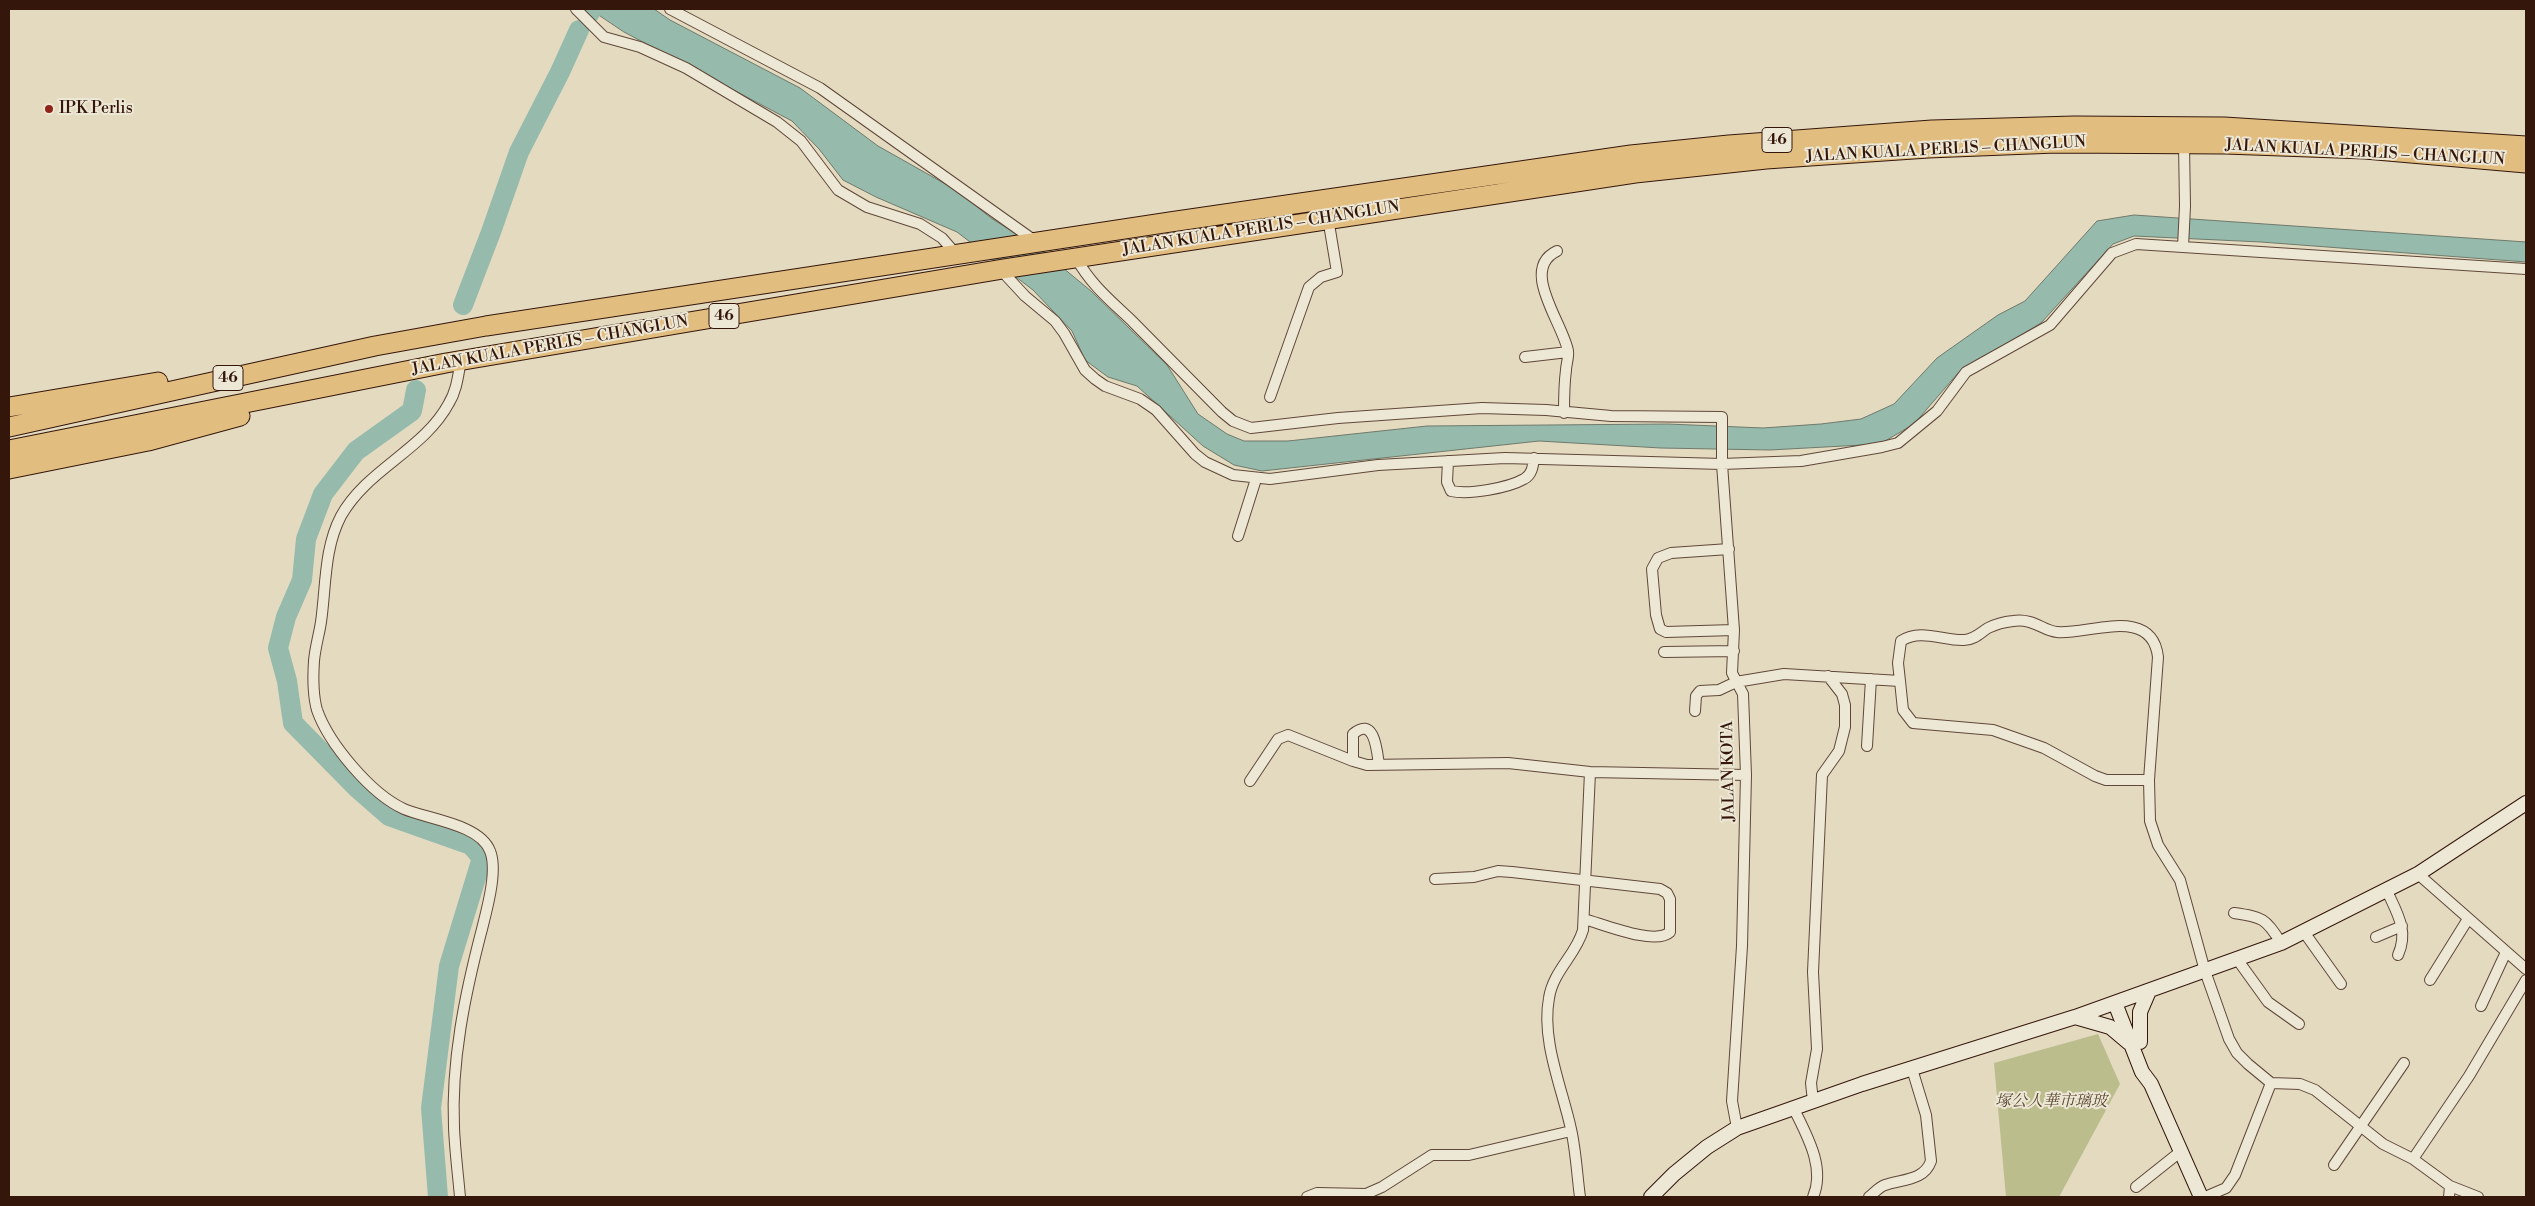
<!DOCTYPE html>
<html>
<head>
<meta charset="utf-8">
<style>
  body { margin:0 }
  #map { position:relative; width:2535px; height:1206px; overflow:hidden; background:#e3dac0; font-family:"Libre Bodoni",serif }
  canvas { display:block }
  .frame { position:absolute; inset:0; border:10px solid #34170a; pointer-events:none }
</style>
</head>
<body>
<div id="map">
<canvas width="2535" height="1206"></canvas>
<div class="frame"></div>
</div>
<script>
const ctx = document.querySelector('canvas').getContext('2d');
ctx.lineJoin = 'round';
function paint(path, color) {
  ctx.fillStyle = color;
  ctx.fill(path, 'evenodd');
}
function strokePath(path, color, width, dash) {
  ctx.strokeStyle = color;
  ctx.lineWidth = width;
  ctx.lineCap = dash ? 'butt' : 'round';
  ctx.setLineDash(dash || []);
  ctx.stroke(path);
}
function label(font, color, halo, rows, align = 'center') {
  ctx.font = font + ' "Libre Bodoni","Noto Serif SC",serif';
  ctx.lineWidth = 4;
  ctx.setLineDash([]);
  ctx.textBaseline = 'middle';
  ctx.strokeStyle = halo;
  ctx.fillStyle = color;
  for (const [text, x, y, turn = 0] of rows) {
    ctx.save();
    ctx.translate(x, y);
    ctx.rotate((+turn || 0) * Math.PI / 180);
    ctx.textAlign = isNaN(turn) ? turn : align;
    if (halo) ctx.strokeText(text, 0, 0);
    ctx.fillText(text, 0, 0);
    ctx.restore();
  }
}
paint(new Path2D(`
  M 2098,1034 L 2120,1084 L 2059,1197 L 2006,1197 L 1994,1063 Z`), '#bbbd8d');
const water = new Path2D(`
  M 590,9 L 654,9 L 670,20 L 800,88 L 878,146 L 956,190 L 991,218 L 1040,249 L 1091,291 L 1167,365 L 1198,414 L 1227,434 L 1244,441 L 1288,441 L 1427,426 L 1668,424 L 1763,428 L 1821,424 L 1861,419 L 1894,404 L 1937,358 L 1998,315 L 2025,301 L 2097,221 L 2134,215 L 2526,242 L 2526,262 L 2261,242 L 2134,236 L 2113,244 L 2041,323 L 1958,373 L 1914,424 L 1880,444 L 1770,450 L 1661,448 L 1539,441 L 1262,471 L 1234,465 L 1203,446 L 1137,386 L 1108,377 L 1085,360 L 1072,331 L 1033,290 L 957,232 L 876,197 L 843,180 L 819,149 L 792,121 L 624,32 Z`);
paint(water, '#96bbac');
strokePath(water, '#6f796b', 1);
strokePath(new Path2D(`
  M 589,14 L 592,9
  M 463,305 L 491,232 L 519,152 L 560,72 L 579,30
  M 416,390 L 412,411 L 356,451 L 323,494 L 306,539 L 302,580 L 286,617 L 278,648 L 287,681 L 293,723 L 357,788 L 389,816 L 471,845 L 482,858 L 449,966 L 431,1108 L 438,1197`), '#96bbac', 20);
const street = new Path2D(`
  M 576,9 L 604,37 L 640,47 L 686,68 L 777,122 L 801,141 L 838,190 L 867,207 L 920,224 L 942,238 L 956,254
  M 670,9 L 820,88 L 1035,241
  M 2183,247 L 2185,206 L 2184,144
  M 1557,251 C 1519,269 1563,323 1568,351 C 1569,357 1566,365 1566,370 C 1564,385 1564,399 1564,413
  M 1076,258 C 1092,286 1110,300 1132,321 C 1162,351 1192,382 1222,412 L 1233,421 L 1251,428 L 1338,418 L 1482,408 L 1546,410 L 1611,416 L 1722,417 L 1722,464 L 1734,630 L 1732,673 L 1743,694 L 1746,775 L 1742,946 L 1732,1101 L 1737,1128
  M 1000,269 L 1025,296 L 1055,321 L 1064,333 L 1085,370 L 1095,379 L 1105,386 L 1140,399 L 1156,410 L 1195,454 L 1205,462 L 1233,475 L 1270,479 L 1378,465 L 1505,458 L 1722,464 L 1801,461 L 1882,447 L 1898,443 L 1937,411 L 1966,372 L 2050,325 L 2112,253 L 2136,244 L 2526,269
  M 1525,357 L 1568,352
  M 1270,397 L 1309,287 L 1321,277 L 1337,272 L 1328,218
  M 1448,461 L 1447,482 L 1451,491 C 1469,495 1508,488 1524,479 C 1532,475 1533,466 1534,458
  M 1238,536 L 1256,479
  M 1729,549 L 1671,553 L 1658,558 L 1652,569 L 1656,615 L 1660,629 L 1666,632 L 1734,630
  M 1664,652 L 1734,651
  M 1900,681 L 1898,663 L 1901,641 C 1921,628 1943,641 1964,640 C 1974,640 1980,633 1988,628 C 1996,624 2004,622 2013,621 C 2034,618 2043,631 2057,632 C 2088,635 2152,605 2158,657 L 2149,780 L 2150,821 L 2158,845 L 2180,880 L 2205,971 L 2229,1039 L 2237,1053 L 2248,1064 L 2271,1083 L 2300,1084 L 2315,1090 L 2383,1144 L 2413,1159 L 2450,1186 L 2478,1197
  M 1695,711 L 1696,696 L 1700,691 L 1719,690 L 1736,682 L 1784,674 L 1900,681 L 1903,710 L 1913,723 L 1993,730 L 2044,748 L 2095,776 L 2106,780 L 2149,780
  M 1867,746 L 1871,679
  M 1353,761 L 1353,734 C 1375,715 1377,752 1379,765
  M 1250,781 L 1278,739 L 1288,735 L 1353,761 L 1367,765 L 1508,763 L 1590,772 L 1746,775
  M 2418,874 L 2526,969
  M 1435,879 L 1474,877 L 1498,871 L 1512,872 L 1660,889 L 1667,893 L 1670,899 L 1670,932 C 1655,946 1603,924 1584,919
  M 2387,891 C 2397,913 2409,931 2398,955
  M 2234,913 C 2262,917 2266,918 2281,943
  M 2304,932 L 2341,984
  M 2376,937 L 2402,926
  M 2237,959 L 2268,1002 L 2299,1024
  M 2430,980 L 2468,919
  M 2481,1006 L 2506,952
  M 1813,1101 L 1811,1083 L 1817,1049 L 1813,972 L 1822,775 L 1839,751 L 1845,727 L 1845,705 L 1842,694 L 1828,676
  M 1793,1107 C 1806,1134 1826,1167 1813,1197
  M 2413,1159 L 2469,1076 L 2526,980
  M 2334,1165 L 2404,1063
  M 2136,1187 L 2180,1152
  M 460,1197 C 458,1174 455,1151 454,1128 C 451,1061 465,994 482,929 C 487,909 498,870 490,851 C 480,824 427,819 404,809 C 371,794 329,744 317,710 C 313,696 313,676 314,661 C 315,648 319,635 321,622 C 326,587 324,548 341,516 C 367,469 424,450 449,403 C 457,390 458,375 461,360
  M 1307,1197 L 1317,1193 L 1366,1194
  M 1365,1197 L 1366,1194 L 1382,1187 L 1432,1155 L 1469,1155 L 1571,1131
  M 1580,1197 C 1577,1175 1576,1151 1571,1129 C 1562,1088 1541,1040 1549,998 C 1553,971 1576,955 1583,930 L 1590,772
  M 1869,1197 C 1874,1193 1879,1187 1885,1185 C 1902,1179 1924,1181 1931,1161 L 1926,1115 L 1912,1069
  M 2205,1197 L 2226,1188 L 2235,1175 L 2271,1083
  M 2449,1197 L 2450,1186`);
const secondary = new Path2D(`
  M 2115,1003 L 2142,1072 L 2151,1084 L 2201,1197
  M 2075,1017 L 2110,1027 L 2129,1043
  M 2140,1042 L 2140,1012 L 2149,991
  M 1651,1197 L 1674,1174 L 1707,1147 L 1737,1128 L 1862,1084 L 2075,1017 L 2281,943 L 2418,874 L 2526,803`);
const highway = new Path2D(`
  M 9,407 L 158,382
  M 9,427 L 375,346 L 486,326 L 1170,222 L 1631,155 L 1729,145 L 1932,130 L 2074,126 L 2224,127 L 2526,146
  M 9,450 L 446,363 L 1003,269 L 1635,173 L 1766,159 L 1928,148 L 2056,143 L 2225,144 L 2365,149 L 2526,163
  M 9,469 L 148,441 L 240,416`);
strokePath(street, '#604838', 12);
strokePath(secondary, '#34170a', 16);
strokePath(highway, '#34170a', 21);
strokePath(street, '#ede7d6', 10);
strokePath(secondary, '#ede7d6', 14);
strokePath(highway, '#e2bd80', 19);
for (const [x, y, r, color] of [
  [49,109,5,"#8f2418"]
]) {
  const dot = new Path2D();
  dot.arc(x, y, r, 0, 2 * Math.PI);
  ctx.fillStyle = color;
  ctx.fill(dot);
  strokePath(dot, '#ede7d6', 2);
}
for (const [x, y, w] of [
  [1777,140,30],
  [724,316,30],
  [228,378,30]
]) {
  const box = new Path2D();
  box.roundRect(x - w / 2, y - 12.5, w, 25, 4);
  ctx.fillStyle = '#ede7d6';
  ctx.fill(box);
  strokePath(box, '#34170a', 1);
}
label('bold 15px', '#34170a', null, [
  ["46",1777,140],
  ["46",724,316],
  ["46",228,378]
]);
label('16px', '#34170a', '#ede7d6', [
  ["IPK Perlis",59,109]
], 'left');
label('16px', '#34170a', '#ede7d6', [
  ["JALAN KUALA PERLIS – CHANGLUN",1946,150,-3],
  ["JALAN KUALA PERLIS – CHANGLUN",2365,153,3],
  ["JALAN KUALA PERLIS – CHANGLUN",1261,229,-9],
  ["JALAN KUALA PERLIS – CHANGLUN",550,346,-10],
  ["JALAN KOTA",1729,771,-91]
]);
label('italic 16px', '#5c4931', '#ede7d6', [
  ["塚公人華市璃玻",2051,1102]
]);
</script>
</body>
</html>
